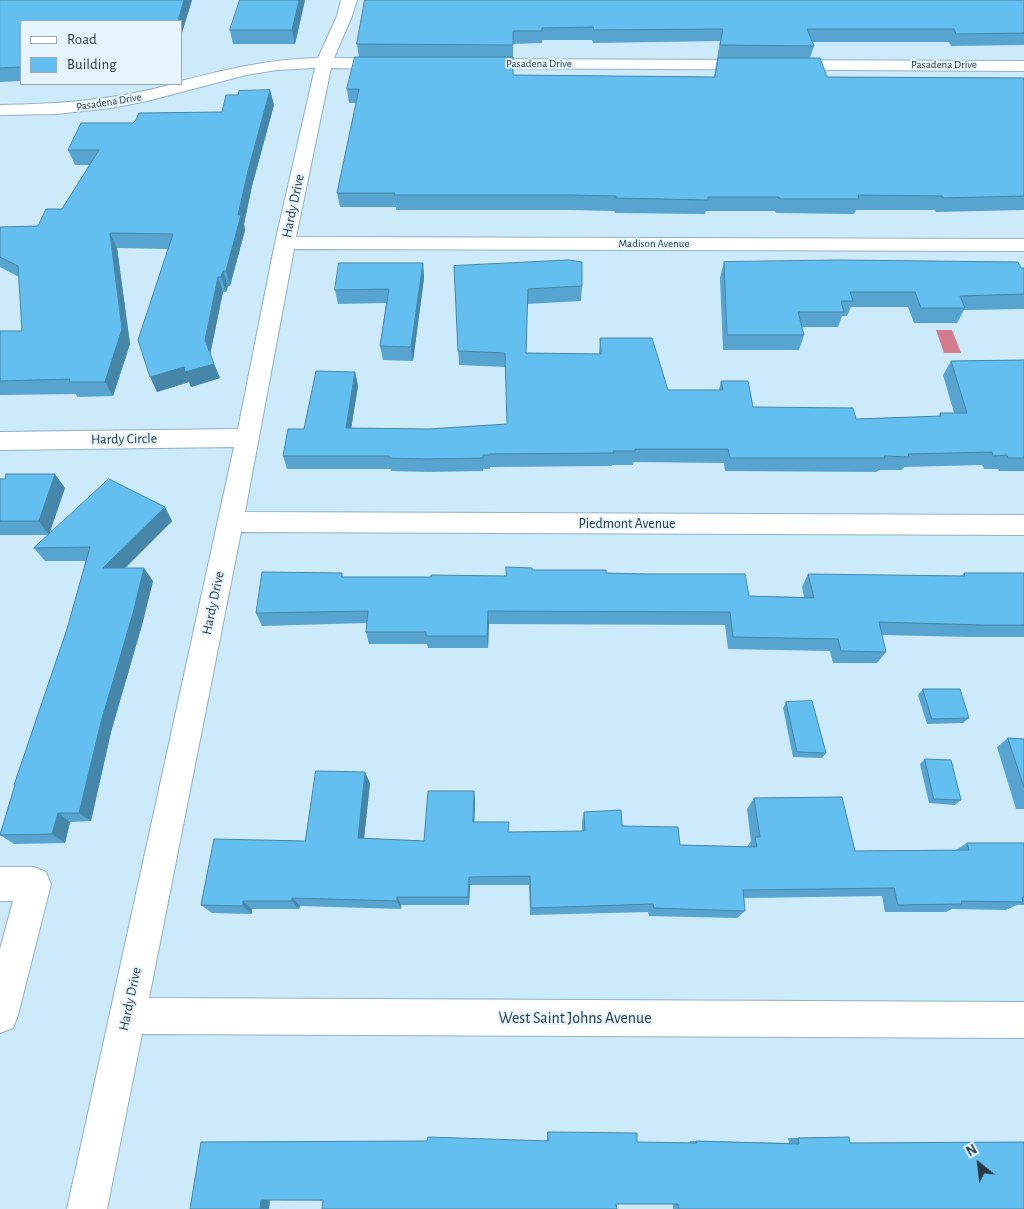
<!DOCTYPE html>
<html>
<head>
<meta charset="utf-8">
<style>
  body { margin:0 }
  #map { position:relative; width:1024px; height:1209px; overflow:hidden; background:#cdeafb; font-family:"Alegreya Sans",sans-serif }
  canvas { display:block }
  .legend { position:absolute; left:20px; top:20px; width:162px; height:65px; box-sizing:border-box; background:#e6f5fd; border:1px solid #9baab2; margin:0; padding:6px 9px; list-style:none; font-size:15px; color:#2b3a42 }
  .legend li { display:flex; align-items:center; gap:10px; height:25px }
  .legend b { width:25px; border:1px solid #9baab2 }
  .north { position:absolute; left:954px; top:1139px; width:50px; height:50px; -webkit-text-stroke:4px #e6f5fd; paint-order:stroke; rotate:331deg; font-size:14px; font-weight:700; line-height:20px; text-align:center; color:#2b3a42 }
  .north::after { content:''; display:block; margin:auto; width:18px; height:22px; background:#2b3a42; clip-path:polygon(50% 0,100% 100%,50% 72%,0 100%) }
</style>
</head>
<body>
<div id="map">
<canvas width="1024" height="1209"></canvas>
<ul class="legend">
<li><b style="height:6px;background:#fff"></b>Road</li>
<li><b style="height:14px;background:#64bff1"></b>Building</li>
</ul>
<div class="north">N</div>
</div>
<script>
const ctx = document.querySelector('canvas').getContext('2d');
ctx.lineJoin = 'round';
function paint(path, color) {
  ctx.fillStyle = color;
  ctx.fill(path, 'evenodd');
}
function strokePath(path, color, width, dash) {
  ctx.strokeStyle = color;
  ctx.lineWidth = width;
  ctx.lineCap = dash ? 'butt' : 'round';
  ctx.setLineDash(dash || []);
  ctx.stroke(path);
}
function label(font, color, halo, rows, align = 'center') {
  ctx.font = font + ' "Alegreya Sans",sans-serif';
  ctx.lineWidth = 4;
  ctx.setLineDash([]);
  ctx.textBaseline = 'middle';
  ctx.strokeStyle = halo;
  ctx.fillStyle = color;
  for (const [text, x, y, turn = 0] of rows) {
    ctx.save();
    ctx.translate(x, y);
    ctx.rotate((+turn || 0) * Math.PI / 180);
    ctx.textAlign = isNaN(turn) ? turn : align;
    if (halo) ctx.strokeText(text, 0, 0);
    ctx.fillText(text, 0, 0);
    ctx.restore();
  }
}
paint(new Path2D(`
  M 936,330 L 952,330 L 961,353 L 944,353 Z`), '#d47b8b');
const minor = new Path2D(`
  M 341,0 L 357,0 L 352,16 L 334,58 L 390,59 L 396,60 L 398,64 L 396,68 L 390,69 L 331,68 L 296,237 L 1024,239 L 1024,251 L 294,249 L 245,512 L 1024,515 L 1024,535 L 241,532 L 149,998 L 1024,1002 L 1024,1038 L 142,1034 L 107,1209 L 67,1209 L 234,447 L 0,450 L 0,432 L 238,429 L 275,243 L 315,68 L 277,70 L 246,75 L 147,101 L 111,108 L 56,114 L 0,115 L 0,105 C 59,104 116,100 173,84 L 181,84 L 181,81 C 227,69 270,59 318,58 L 337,16 Z
  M 476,59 L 1024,61 L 1024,71 L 470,68 L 468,64 L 470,60 Z
  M 0,867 L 34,867 L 46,872 L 51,884 L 18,1015 L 13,1028 L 0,1033 L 0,949 L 13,901 L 0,901 Z`);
strokePath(minor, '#8fb2c7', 2);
paint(minor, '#fff');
paint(new Path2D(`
  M 0,0 L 192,0 L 181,36 L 181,21 L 21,21 L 21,81 L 0,82 Z
  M 305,0 L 295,44 L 233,44 L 230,30 Z
  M 365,0 L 1024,0 L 1024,45 L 951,46 L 949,42 L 812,42 L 814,46 L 810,58 L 827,77 L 1024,78 L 1024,210 L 936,212 L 935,210 L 856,210 L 854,214 L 776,213 L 775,211 L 706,211 L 705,214 L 615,213 L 614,211 L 570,210 L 396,210 L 396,207 L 340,207 L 337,193 L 356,103 L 349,103 L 347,89 L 359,57 L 357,44 ZM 542,40 L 592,40 L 593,43 L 720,41 L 714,77 L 513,75 L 513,44 L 542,43 Z
  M 270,90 L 274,105 L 252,186 L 244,224 L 245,230 L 230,286 L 228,286 L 226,292 L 223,292 L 210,354 L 220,378 L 191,387 L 189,382 L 157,392 L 168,249 L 117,248 L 130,344 L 113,396 L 77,397 L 76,394 L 0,395 L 0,331 L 22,331 L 19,277 L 0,267 L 0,227 L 38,226 L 62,209 L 90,165 L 75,165 L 68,150 L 133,123 L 222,112 L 238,95 Z
  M 724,262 L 1024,268 L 1024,309 L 964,310 L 957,323 L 914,323 L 908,307 L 851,307 L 847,316 L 842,316 L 838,327 L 802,327 L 804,335 L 799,350 L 723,350 L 720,278 Z
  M 423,263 L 424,278 L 413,361 L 383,360 L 380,346 L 386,303 L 338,304 L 335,290 Z
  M 454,266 L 582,286 L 581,301 L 527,304 L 526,353 L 599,354 L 600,338 L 668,390 L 719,390 L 721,381 L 753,407 L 856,419 L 939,416 L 940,413 L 954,413 L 943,375 L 951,361 L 1024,360 L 1024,471 L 999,471 L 998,469 L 984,469 L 982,465 L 904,467 L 902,470 L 879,470 L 877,472 L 725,471 L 724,463 L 633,462 L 633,465 L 612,465 L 612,466 L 490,467 L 490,469 L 483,469 L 483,471 L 428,472 L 391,471 L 391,469 L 287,469 L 283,456 L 304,429 L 355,372 L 358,386 L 351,428 L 429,429 L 507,424 L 506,367 L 459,365 Z
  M 0,479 L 65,488 L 49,534 L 165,507 L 172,521 L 125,568 L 153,581 L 142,625 L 111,732 L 91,821 L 70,822 L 65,843 L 14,844 L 0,835 L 15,786 L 14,785 L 67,629 L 86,561 L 45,561 L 34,548 L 48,535 L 0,535 Z
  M 532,570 L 606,573 L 749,596 L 804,597 L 802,587 L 808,574 L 962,576 L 964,573 L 1024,573 L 1024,637 L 971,637 L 882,635 L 886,652 L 877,663 L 833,663 L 830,651 L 728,649 L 725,625 L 489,624 L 488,648 L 428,648 L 427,644 L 369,644 L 366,632 L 367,623 L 262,626 L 256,613 L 344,577 L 431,577 L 506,576 Z
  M 923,689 L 969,718 L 963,723 L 927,724 L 918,695 Z
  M 786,702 L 826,753 L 822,758 L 793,757 L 783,708 Z
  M 1008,738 L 1024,739 L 1024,809 L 1016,809 L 997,747 Z
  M 925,759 L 961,800 L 955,805 L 929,803 L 920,764 Z
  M 370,783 L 364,838 L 424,841 L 474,791 L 475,802 L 474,822 L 509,832 L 582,832 L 582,822 L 584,812 L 680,845 L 747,847 L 751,841 L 747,809 L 754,798 L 855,851 L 956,850 L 967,843 L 1024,843 L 1024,905 L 1017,905 L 1006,910 L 952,909 L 946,912 L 885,912 L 882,896 L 744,898 L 745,911 L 737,918 L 649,916 L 648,912 L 530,915 L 529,885 L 470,885 L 469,905 L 401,905 L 401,909 L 300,906 L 299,909 L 252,909 L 252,914 L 212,913 L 201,905 L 305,841 Z
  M 547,1132 L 637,1142 L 690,1143 L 690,1141 L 789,1143 L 788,1138 L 837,1137 L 850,1143 L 1024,1142 L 1024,1209 L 673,1209 L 673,1204 L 270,1200 L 269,1209 L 190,1209 L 547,1140 Z`), '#56a4cf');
paint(new Path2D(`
  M 184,0 L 192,0 L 181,36 L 181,21 L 178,21 Z
  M 299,0 L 305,0 L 295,44 L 292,30 Z
  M 270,90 L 274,105 L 252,186 L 244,224 L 245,230 L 230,286 L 226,271 L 248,171 Z
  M 110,233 L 117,248 L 130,344 L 113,396 L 105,382 Z
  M 423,263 L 424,278 L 413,361 L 411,347 Z
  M 223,271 L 228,286 L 226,292 L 221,277 Z
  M 218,277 L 223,292 L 210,355 L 205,340 Z
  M 214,364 L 220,378 L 191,387 L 189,382 L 157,392 L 150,377 L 184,367 Z
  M 355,372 L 358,386 L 349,442 L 346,428 Z
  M 55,474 L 65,488 L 49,535 L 39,521 Z
  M 165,507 L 172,521 L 112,581 L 103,568 Z
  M 144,568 L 153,581 L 142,625 L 111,732 L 91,821 L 79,813 L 101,722 Z
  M 488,611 L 489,624 L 488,648 L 487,636 Z
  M 365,772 L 370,783 L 363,848 L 358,838 Z
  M 474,791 L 475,802 L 474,832 L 473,822 Z
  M 58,813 L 70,822 L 65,843 L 52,834 Z
  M 469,877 L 470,885 L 469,905 L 468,897 Z
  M 397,897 L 401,905 L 401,909 L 397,901 Z
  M 292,898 L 300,906 L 299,909 L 292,901 Z
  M 243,901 L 252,909 L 252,914 L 243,906 Z
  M 270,1198 L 269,1209 L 260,1209 L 261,1200 Z`), '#4686a9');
const building = new Path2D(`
  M 0,0 L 184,0 L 178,21 L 21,21 L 21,67 L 0,68 Z
  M 240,0 L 299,0 L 292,30 L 230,30 Z
  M 365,0 L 1024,0 L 1024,33 L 956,34 L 954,29 L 807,29 L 814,46 L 720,45 L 723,29 L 594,30 L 593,27 L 542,28 L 542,31 L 513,31 L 513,45 L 357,44 Z
  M 355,57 L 513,57 L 513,75 L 715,77 L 718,58 L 820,58 L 827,77 L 1024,78 L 1024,196 L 943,198 L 942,196 L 858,195 L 859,199 L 780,199 L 779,197 L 708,197 L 708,200 L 616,198 L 616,196 L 570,195 L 394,195 L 395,193 L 337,193 L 359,89 L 347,89 Z
  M 270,90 L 248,171 L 238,215 L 241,215 L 226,271 L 223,271 L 221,277 L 218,277 L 205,340 L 214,364 L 185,372 L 184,367 L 150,377 L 138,340 L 173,234 L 110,233 L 122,329 L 105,382 L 69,382 L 70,379 L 0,381 L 0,331 L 22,331 L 18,266 L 0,257 L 0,227 L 38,226 L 46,209 L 62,209 L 99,150 L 68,150 L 81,123 L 133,123 L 136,120 L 139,113 L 222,112 L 226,95 L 238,95 L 239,91 Z
  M 569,260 L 582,262 L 582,286 L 528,289 L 526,353 L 601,354 L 600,338 L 652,338 L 668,390 L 723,390 L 721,381 L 748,381 L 753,407 L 853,408 L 856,419 L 941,416 L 940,413 L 967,413 L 951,361 L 1024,360 L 1024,458 L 1008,458 L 1007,455 L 993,456 L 992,452 L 908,454 L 909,457 L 884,456 L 885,458 L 730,458 L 728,449 L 635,449 L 635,451 L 613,451 L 614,453 L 489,454 L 489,455 L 483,455 L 483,458 L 426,459 L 389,458 L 389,456 L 283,456 L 288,429 L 304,429 L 316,371 L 355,372 L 346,428 L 429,429 L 507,424 L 505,353 L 458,351 L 454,266 Z
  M 839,260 L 1018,262 L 1021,268 L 1024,268 L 1024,294 L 960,296 L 965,308 L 921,308 L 915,292 L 850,292 L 853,301 L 841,301 L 844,312 L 798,312 L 804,335 L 727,335 L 724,262 Z
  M 339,263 L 423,263 L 411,347 L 380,346 L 389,289 L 335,290 Z
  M 6,474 L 55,474 L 39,521 L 0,521 L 0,479 L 5,479 Z
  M 109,479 L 165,507 L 103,568 L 144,568 L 133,613 L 101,722 L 79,813 L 58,813 L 52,834 L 0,835 L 15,785 L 14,785 L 67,629 L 90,547 L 34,548 Z
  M 506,567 L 532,568 L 532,570 L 606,570 L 606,573 L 647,574 L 745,574 L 749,596 L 814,598 L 808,574 L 965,576 L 964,573 L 1024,573 L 1024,625 L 982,625 L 879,622 L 886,652 L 841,651 L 838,639 L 733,637 L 730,612 L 488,611 L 487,636 L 426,636 L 426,632 L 366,632 L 368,611 L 256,613 L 262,572 L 342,573 L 342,577 L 431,577 L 431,575 L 506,576 Z
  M 923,689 L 960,689 L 969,718 L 932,719 Z
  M 812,701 L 826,753 L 797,752 L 786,702 Z
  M 1008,738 L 1024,739 L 1024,787 Z
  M 925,759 L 951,760 L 961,800 L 934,799 Z
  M 316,771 L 365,772 L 358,838 L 424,841 L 428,791 L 474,791 L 473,822 L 509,822 L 508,832 L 585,831 L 584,812 L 621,810 L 622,826 L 678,827 L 680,845 L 757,847 L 755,837 L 760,837 L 754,798 L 842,797 L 855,851 L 969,850 L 967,843 L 1024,843 L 1024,897 L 1022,897 L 1023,902 L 961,901 L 962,904 L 898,905 L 894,888 L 743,890 L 745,911 L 654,908 L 653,904 L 531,908 L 530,876 L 469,877 L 468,897 L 397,897 L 397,901 L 292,898 L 292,901 L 243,901 L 243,906 L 201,905 L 214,839 L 305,841 Z
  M 548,1132 L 637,1133 L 637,1142 L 697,1143 L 696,1141 L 799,1144 L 798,1138 L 849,1137 L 850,1143 L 1024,1142 L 1024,1209 L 679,1209 L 678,1204 L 616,1204 L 617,1209 L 322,1209 L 323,1200 L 261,1200 L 260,1209 L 190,1209 L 201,1142 L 427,1141 L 428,1137 L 548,1141 Z`);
paint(building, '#64bff1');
strokePath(building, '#4686a9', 1);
label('11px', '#2b3a42', '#e6f5fd', [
  ["Pasadena Drive",539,64],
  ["Pasadena Drive",944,65],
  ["Pasadena Drive",109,102,-9],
  ["Madison Avenue",654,244]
]);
label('14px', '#2b3a42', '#e6f5fd', [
  ["Hardy Drive",293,206,-78],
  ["Hardy Circle",124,439,-1],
  ["Piedmont Avenue",627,524],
  ["Hardy Drive",213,603,-78],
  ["Hardy Drive",130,999,-78]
]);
label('16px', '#2b3a42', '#e6f5fd', [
  ["West Saint Johns Avenue",575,1018]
]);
</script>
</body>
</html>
